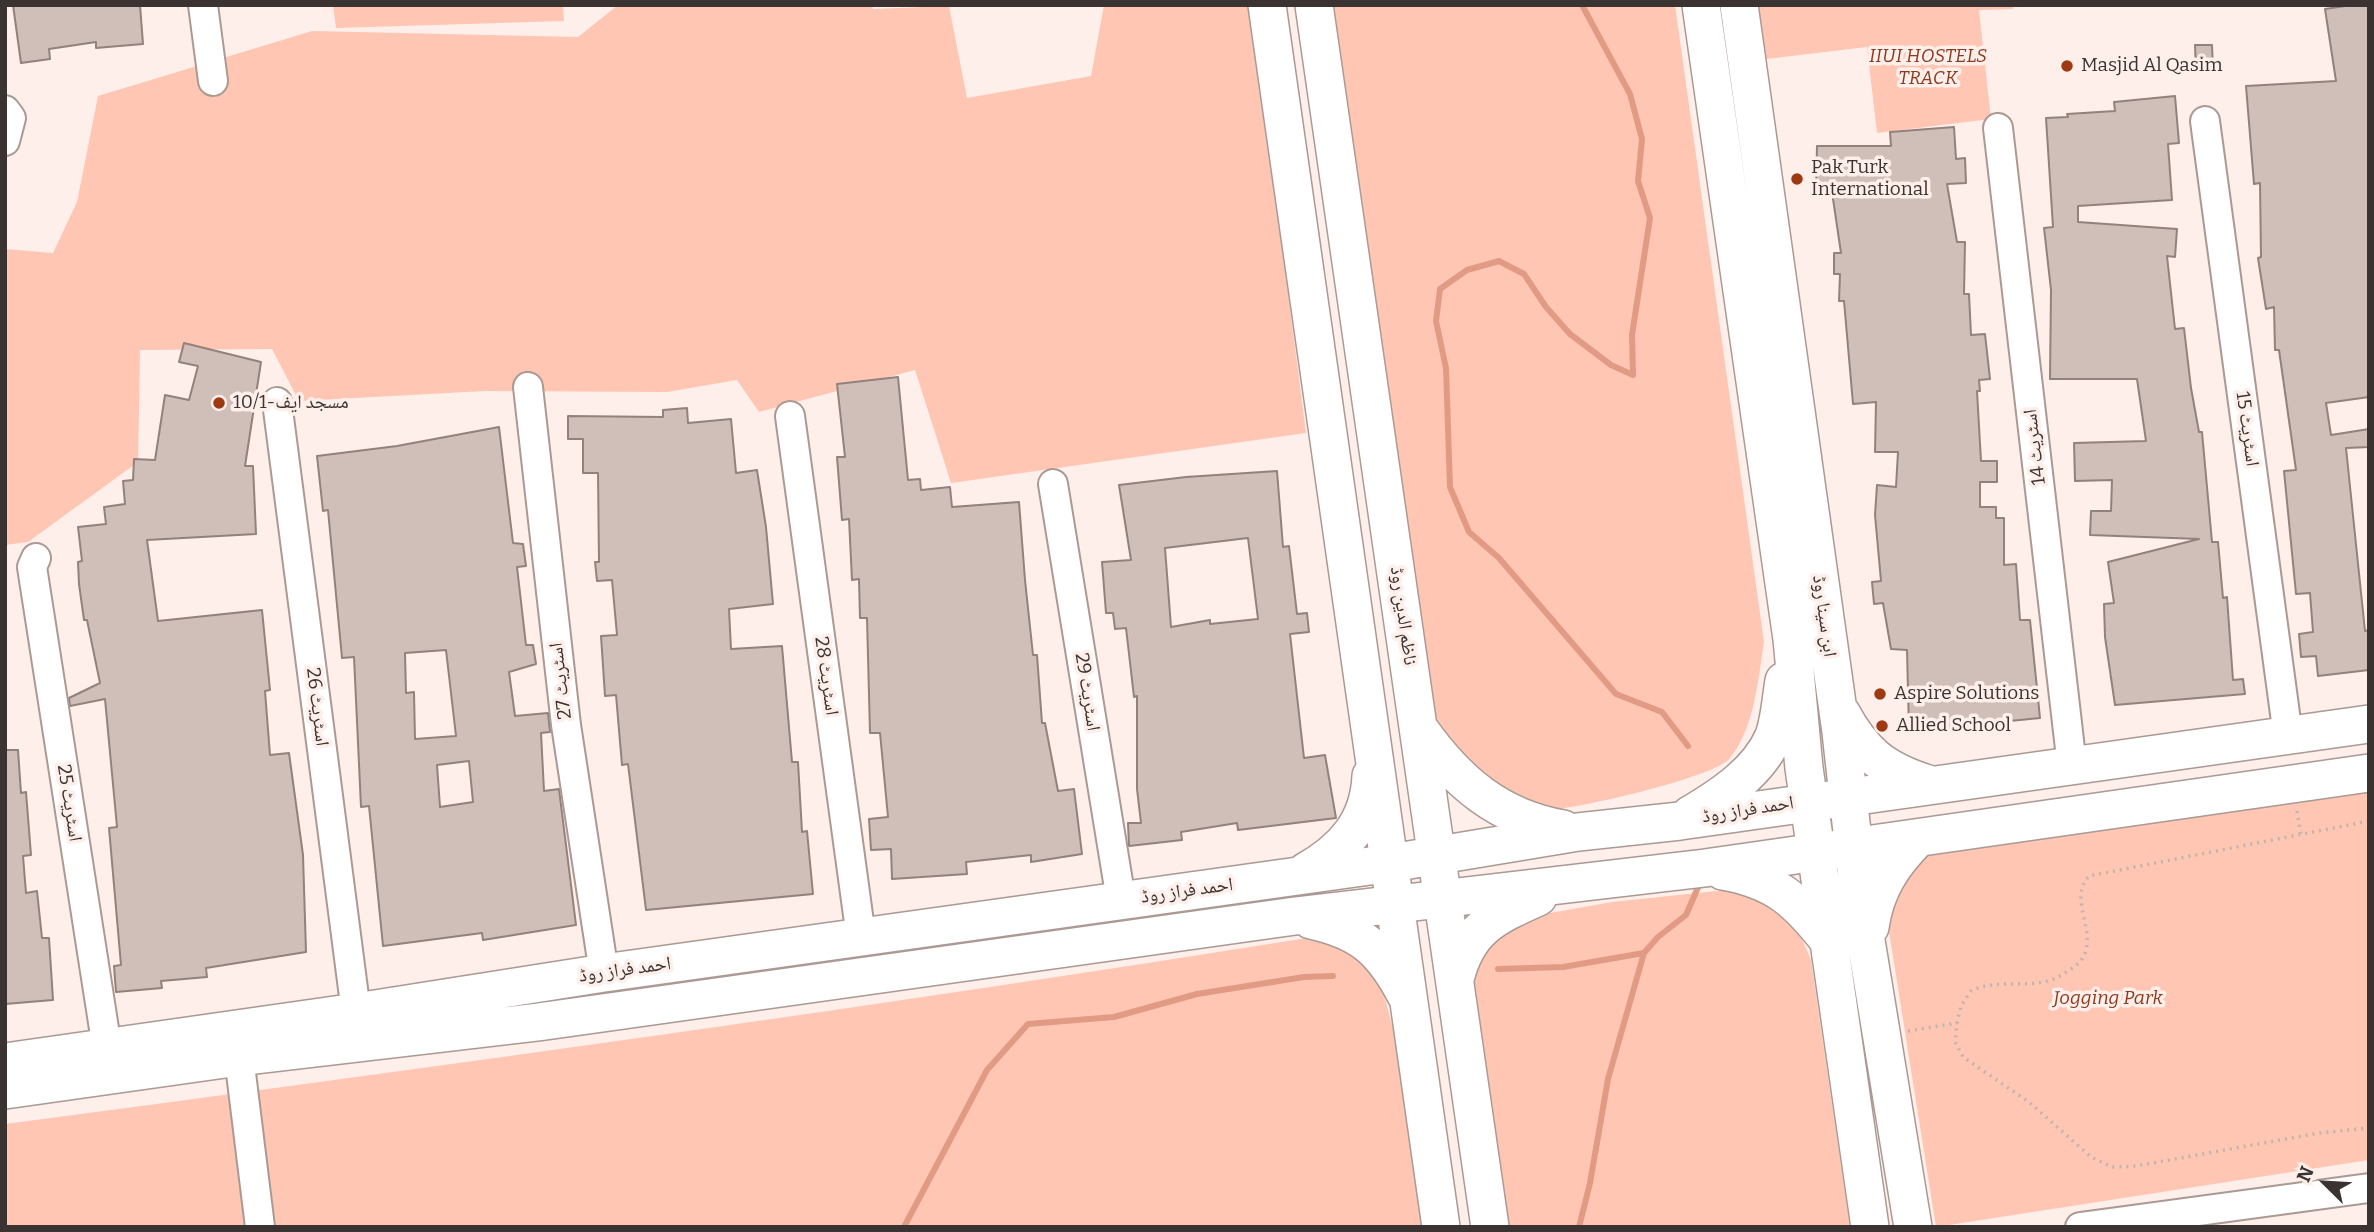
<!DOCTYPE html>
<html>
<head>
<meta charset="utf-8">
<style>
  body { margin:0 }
  #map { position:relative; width:2374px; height:1232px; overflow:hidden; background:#feefea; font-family:Bitter,serif }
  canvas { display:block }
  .frame { position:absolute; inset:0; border:7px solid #3a3331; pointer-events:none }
  .north { position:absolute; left:2290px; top:1148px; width:70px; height:70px; -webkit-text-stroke:5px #feefea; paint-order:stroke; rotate:294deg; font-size:19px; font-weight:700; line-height:28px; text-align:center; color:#3a3331 }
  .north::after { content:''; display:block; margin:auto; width:24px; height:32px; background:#3a3331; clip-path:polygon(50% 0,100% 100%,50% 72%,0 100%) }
</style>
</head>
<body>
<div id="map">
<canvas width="2374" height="1232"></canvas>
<div class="frame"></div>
<div class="north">N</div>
</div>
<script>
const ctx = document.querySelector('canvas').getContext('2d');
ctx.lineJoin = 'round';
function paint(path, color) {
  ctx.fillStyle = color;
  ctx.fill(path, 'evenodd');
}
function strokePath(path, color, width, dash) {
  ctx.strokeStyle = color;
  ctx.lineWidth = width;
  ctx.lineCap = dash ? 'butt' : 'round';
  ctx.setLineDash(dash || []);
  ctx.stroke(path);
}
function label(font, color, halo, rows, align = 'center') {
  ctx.font = font + ' Bitter,"Noto Naskh Arabic",serif';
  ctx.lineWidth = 7;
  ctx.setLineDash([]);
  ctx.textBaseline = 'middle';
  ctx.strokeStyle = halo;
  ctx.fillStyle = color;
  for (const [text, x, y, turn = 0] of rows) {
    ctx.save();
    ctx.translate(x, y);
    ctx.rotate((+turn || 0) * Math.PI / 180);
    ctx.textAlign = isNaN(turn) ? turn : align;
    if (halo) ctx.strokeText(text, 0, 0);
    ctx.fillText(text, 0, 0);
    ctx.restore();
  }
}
paint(new Path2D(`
  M 333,5 L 563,5 L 564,21 L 336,28 Z
  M 618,5 L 872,5 L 873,9 L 949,6 L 967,98 L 1091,76 L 1104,5 L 1251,5 L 1306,433 L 951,483 L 915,370 L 759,412 L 737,380 L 667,392 L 485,391 L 299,401 L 272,349 L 140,350 L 138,462 L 28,542 L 5,545 L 5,249 L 53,253 L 77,202 L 98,96 L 312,31 L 578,37 Z
  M 1325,5 L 1675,5 L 1764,642 C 1758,679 1755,727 1730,758 C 1715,778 1565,812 1537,811 C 1527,810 1477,787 1469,780 C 1455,768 1444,749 1432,734 Z
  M 1750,5 L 2013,5 L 2013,9 L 1979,10 L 1991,119 L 1877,133 L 1867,47 L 1758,60 Z
  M 2369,761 L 2369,1160 L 1936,1227 L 1873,831 Z
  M 1745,888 L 1788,906 L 1811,960 L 1850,1227 L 1501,1227 L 1469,955 L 1528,917 L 1612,902 Z
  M 1320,936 L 1360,946 L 1383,991 L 1399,1051 L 1422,1227 L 5,1227 L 5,1124 C 444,1066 883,1006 1320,936 Z`), '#ffc6b3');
strokePath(new Path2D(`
  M 1582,5 L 1630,94 L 1642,139 L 1638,181 L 1650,218 L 1632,335 L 1633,375 L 1611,365 L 1570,334 L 1546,307 L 1524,274 L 1499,261 L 1467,270 L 1440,289 L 1436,321 L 1446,368 L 1450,487 L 1469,532 L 1499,558 L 1616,694 L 1662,712 L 1688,746
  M 1498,969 L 1563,967 L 1644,953
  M 904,1227 L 987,1070 L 1028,1024 L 1114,1017 L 1197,994 L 1304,977 L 1333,976
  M 1579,1227 L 1590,1183 L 1608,1079 L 1644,953 L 1658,937 L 1686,915 L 1699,885`), '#e19b84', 6);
const building = new Path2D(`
  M 13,5 L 140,5 L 143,44 L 96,48 L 96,42 L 49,49 L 50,59 L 21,63 Z
  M 2352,5 L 2369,5 L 2369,397 L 2326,403 L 2331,435 L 2369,429 L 2369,447 L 2346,448 L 2365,631 L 2369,630 L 2369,670 L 2318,676 L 2316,656 L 2301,657 L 2299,634 L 2313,632 L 2310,593 L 2296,594 L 2284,471 L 2296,470 L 2279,350 L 2275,350 L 2274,307 L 2266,309 L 2258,258 L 2261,257 L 2260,183 L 2254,184 L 2246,86 L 2336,81 L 2325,9 Z
  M 2195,45 L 2212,45 L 2213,71 L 2196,72 Z
  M 2175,96 L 2179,143 L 2168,144 L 2172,200 L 2078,206 L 2078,222 L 2177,229 L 2175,257 L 2167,256 L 2175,329 L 2184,328 L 2191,388 L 2199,432 L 2202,432 L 2212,542 L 2218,542 L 2223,598 L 2227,597 L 2233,680 L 2243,679 L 2245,694 L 2115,705 L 2105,637 L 2104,604 L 2114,603 L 2108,562 L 2199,539 L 2090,535 L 2091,511 L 2111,511 L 2112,480 L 2075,481 L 2074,443 L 2146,441 L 2137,379 L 2050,379 L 2051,290 L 2044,228 L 2053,227 L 2046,118 L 2068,117 L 2067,114 L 2115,111 L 2114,102 Z
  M 1954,127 L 1956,159 L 1965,158 L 1966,183 L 1947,184 L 1957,242 L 1965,242 L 1964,294 L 1969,294 L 1971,335 L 1985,334 L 1990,379 L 1979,380 L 1980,391 L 1977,391 L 1981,461 L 1997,461 L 1997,482 L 1980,482 L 1980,507 L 1996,507 L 1996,518 L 2004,518 L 2004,565 L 2016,564 L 2020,620 L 2030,620 L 2040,718 L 1909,731 L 1907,650 L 1891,649 L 1883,603 L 1874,604 L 1872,582 L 1881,581 L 1875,515 L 1877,485 L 1896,487 L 1898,452 L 1875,452 L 1876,402 L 1853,404 L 1844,301 L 1839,301 L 1840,274 L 1834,274 L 1834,253 L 1841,253 L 1832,192 L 1816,192 L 1817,146 L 1891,146 L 1890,132 Z
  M 184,343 L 261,362 L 245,466 L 253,466 L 256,534 L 147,540 L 158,621 L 262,610 L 270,690 L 265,691 L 270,755 L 289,753 L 303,855 L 306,952 L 206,968 L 207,977 L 161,981 L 162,988 L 116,992 L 114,966 L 121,965 L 109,828 L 117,827 L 105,699 L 70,706 L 69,698 L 100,683 L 87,620 L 84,620 L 79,584 L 78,562 L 82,561 L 78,527 L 106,524 L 104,507 L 125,504 L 123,481 L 133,480 L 134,459 L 155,460 L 165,395 L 189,400 L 198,366 L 179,362 Z
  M 898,377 L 908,480 L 920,479 L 921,490 L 950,487 L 952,507 L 1019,502 L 1025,580 L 1033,655 L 1037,655 L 1042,723 L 1045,723 L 1058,791 L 1074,789 L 1082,854 L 1031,862 L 1031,855 L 966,862 L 967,874 L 892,879 L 891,849 L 871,850 L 869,819 L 888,817 L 880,733 L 870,733 L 867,618 L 860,618 L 859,579 L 852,580 L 849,519 L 842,520 L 837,457 L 845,457 L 837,384 Z
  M 687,408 L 688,423 L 731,419 L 736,473 L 757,470 L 766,527 L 773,604 L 729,609 L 731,649 L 782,646 L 792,762 L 798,762 L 802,832 L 807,831 L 813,894 L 646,910 L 628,764 L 622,765 L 616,695 L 605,696 L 601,636 L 617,635 L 612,580 L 597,581 L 595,562 L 599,562 L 598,473 L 583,473 L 583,439 L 568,439 L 568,416 L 663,417 L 663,410 Z
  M 499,427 L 513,543 L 523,544 L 526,566 L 517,567 L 526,645 L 533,645 L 536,664 L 509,672 L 515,716 L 548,713 L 550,732 L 541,733 L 544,791 L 559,789 L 576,925 L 483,940 L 482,933 L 383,946 L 369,806 L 361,807 L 354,657 L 342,658 L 328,510 L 323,511 L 317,456 L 397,446 ZM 446,650 L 456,736 L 415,739 L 414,692 L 406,693 L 405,653 ZM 469,761 L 473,802 L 440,807 L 437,765 Z
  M 1277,471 L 1283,547 L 1289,546 L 1297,614 L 1307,613 L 1309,632 L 1290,634 L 1304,758 L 1325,755 L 1336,818 L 1238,830 L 1237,823 L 1181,832 L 1182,840 L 1129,846 L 1128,823 L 1141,823 L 1137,789 L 1137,696 L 1134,697 L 1126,628 L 1115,629 L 1113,613 L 1106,613 L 1102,562 L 1131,560 L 1119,485 L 1186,477 ZM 1248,538 L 1258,619 L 1210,624 L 1210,620 L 1171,627 L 1165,548 Z
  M 5,750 L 18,750 L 21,793 L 26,792 L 31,855 L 23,856 L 26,893 L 37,891 L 42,938 L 49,938 L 53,1000 L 5,1004 Z`);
paint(building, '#d0beb8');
strokePath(building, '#92817c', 2);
const minor = new Path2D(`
  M 203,5 L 213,81
  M 5,110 L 11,118 L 5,141
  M 2205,121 L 2288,736
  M 1998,128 L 2072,766
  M 528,387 L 566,725 L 604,973
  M 277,402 L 356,1012
  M 790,416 L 861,937
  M 1053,484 L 1121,900
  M 36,558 L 32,567 L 107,1048
  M 239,1057 L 260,1227
  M 2080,1227 L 2369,1188`);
const major = new Path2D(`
  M 1267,5 L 1441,1227
  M 1314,5 L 1490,1227
  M 1701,5 L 1792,639 L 1804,768 L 1870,1227
  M 1739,5 L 1841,732 L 1860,904 L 1913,1227
  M 1841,713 C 1863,753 1883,770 1928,784
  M 1420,730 C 1457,782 1499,818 1563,829
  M 1690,815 C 1722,796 1759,772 1774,736 C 1780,719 1781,698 1784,681
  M 1723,871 C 1775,880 1797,900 1829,941
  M 1305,872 C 1344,850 1369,822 1371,776
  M 1311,920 C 1361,931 1382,949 1406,995
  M 1870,927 C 1875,890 1892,864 1918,838
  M 1455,979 C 1467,929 1493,917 1538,897
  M 5,1062 L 356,1012 L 604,973 L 1391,863 L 1578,832 L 1680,821 L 2369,724
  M 5,1090 L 239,1057 L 538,1022 L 1295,916 L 1705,868 L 2369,773`);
strokePath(minor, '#ab9994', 32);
strokePath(major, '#ab9994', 40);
strokePath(new Path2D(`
  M 2297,811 L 2301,836
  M 2369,821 L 2089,876 C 2067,899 2099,933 2082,959 C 2078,965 2071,969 2065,973 C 2036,993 2001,976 1971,991 L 1961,1006 L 1957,1023 L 1955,1042 L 1963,1057 L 2029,1102 L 2091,1157 L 2112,1167 L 2136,1166 L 2319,1133 L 2369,1128
  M 1908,1031 L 1957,1023`), '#c1b4b0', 3.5, [2, 5]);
strokePath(minor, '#fff', 28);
strokePath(major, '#fff', 37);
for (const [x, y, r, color] of [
  [2067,66,7,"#9f3912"],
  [1797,179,7,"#9f3912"],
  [219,403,7,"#9f3912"],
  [1880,694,7,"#9f3912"],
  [1882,726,7,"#9f3912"]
]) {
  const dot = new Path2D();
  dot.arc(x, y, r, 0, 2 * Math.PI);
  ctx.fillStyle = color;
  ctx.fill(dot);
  strokePath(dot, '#feefea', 2.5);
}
label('italic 19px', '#8d391d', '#feefea', [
  ["IIUI HOSTELS",1928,57],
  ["TRACK",1928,79],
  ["Jogging Park",2108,999]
]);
label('19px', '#3a3331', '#feefea', [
  ["Masjid Al Qasim",2081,66],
  ["Pak Turk",1811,168],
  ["International",1811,190],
  ["مسجد ایف-10/1",233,403],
  ["Aspire Solutions",1894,694],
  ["Allied School",1896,726]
], 'left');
label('19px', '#3a3331', '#feefea', [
  ["اسٹریٹ 15",2247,429,82],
  ["اسٹریٹ 14",2035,447,-97],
  ["ناظم الدین روڈ",1403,616,82],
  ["ابن سینا روڈ",1824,616,82],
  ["اسٹریٹ 28",826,676,82],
  ["اسٹریٹ 27",561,681,-97],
  ["اسٹریٹ 29",1087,692,81],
  ["اسٹریٹ 26",317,707,83],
  ["اسٹریٹ 25",69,803,81],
  ["احمد فراز روڈ",1748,810,-9],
  ["احمد فراز روڈ",1187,891,-8],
  ["احمد فراز روڈ",625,970,-8]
]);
</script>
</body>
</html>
